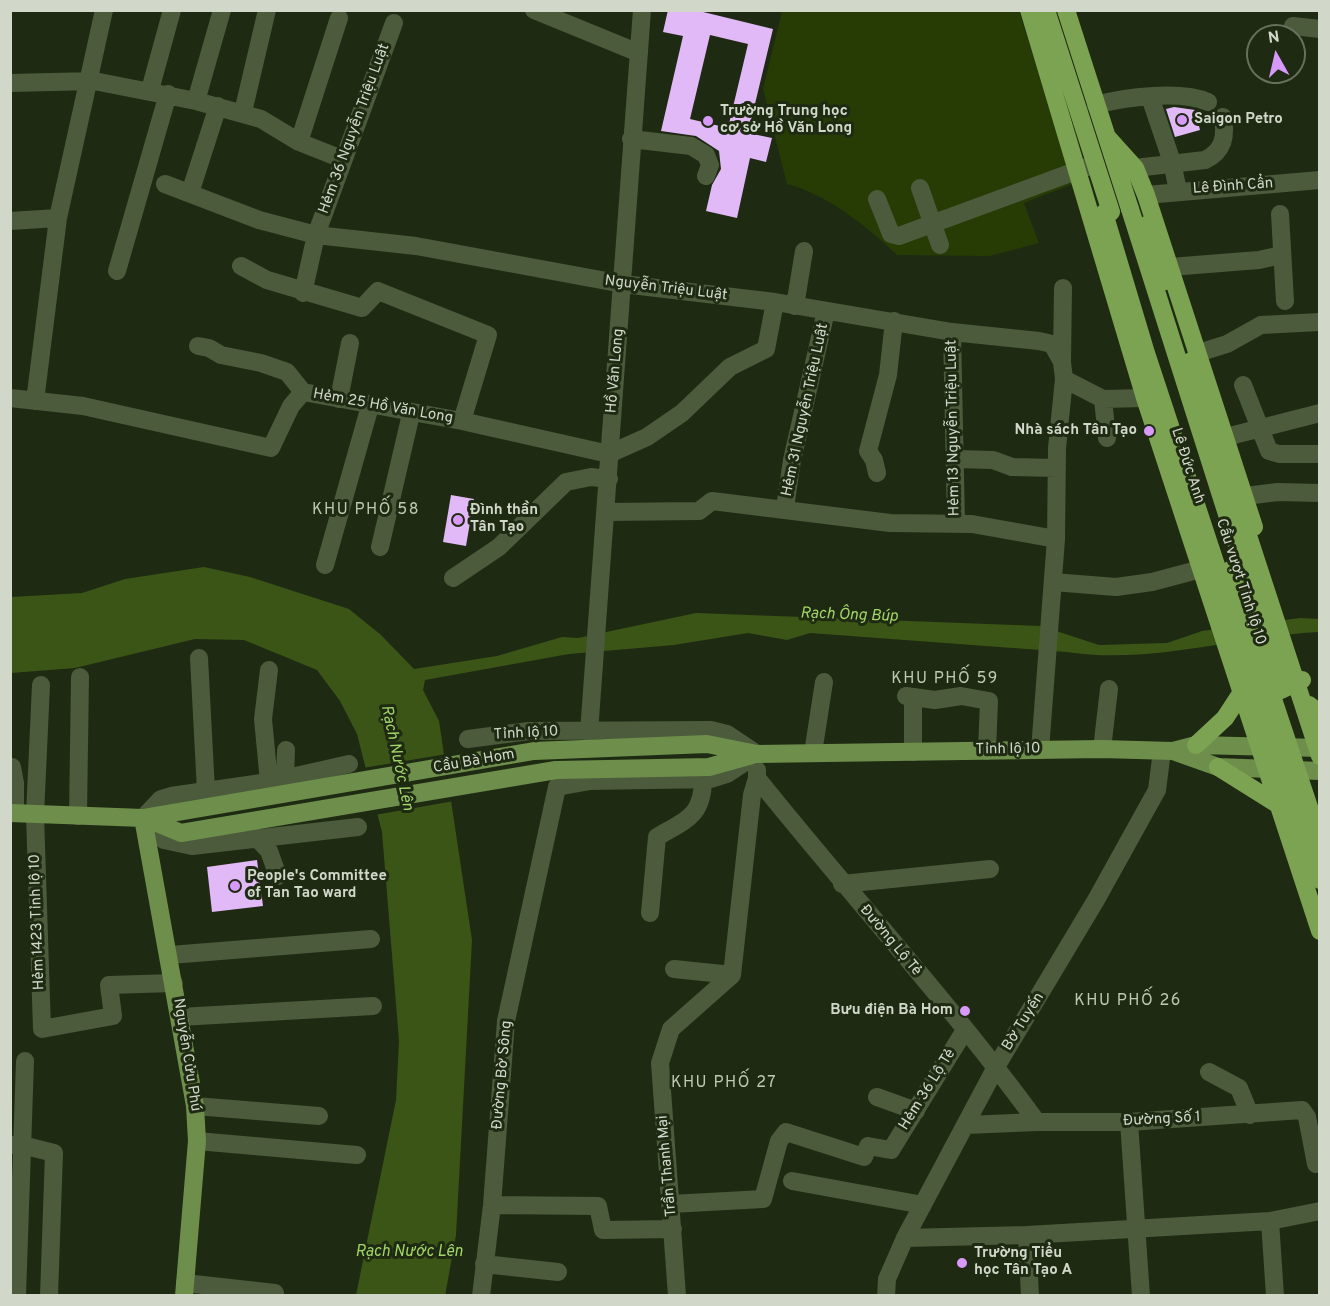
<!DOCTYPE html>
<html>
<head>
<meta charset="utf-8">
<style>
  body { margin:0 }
  #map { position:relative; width:1330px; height:1306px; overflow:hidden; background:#1f2a13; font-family:Overpass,sans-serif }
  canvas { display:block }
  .frame { position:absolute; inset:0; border:12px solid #d1d8ca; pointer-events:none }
  .north { position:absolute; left:1246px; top:24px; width:60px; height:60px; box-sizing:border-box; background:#1f2a13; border:2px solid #66705c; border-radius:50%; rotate:352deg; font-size:16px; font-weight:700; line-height:24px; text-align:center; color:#d1d8ca }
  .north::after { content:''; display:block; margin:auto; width:21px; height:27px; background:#d89af8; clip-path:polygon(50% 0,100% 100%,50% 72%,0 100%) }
</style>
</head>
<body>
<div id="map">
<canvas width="1330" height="1306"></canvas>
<div class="frame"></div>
<div class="north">N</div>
</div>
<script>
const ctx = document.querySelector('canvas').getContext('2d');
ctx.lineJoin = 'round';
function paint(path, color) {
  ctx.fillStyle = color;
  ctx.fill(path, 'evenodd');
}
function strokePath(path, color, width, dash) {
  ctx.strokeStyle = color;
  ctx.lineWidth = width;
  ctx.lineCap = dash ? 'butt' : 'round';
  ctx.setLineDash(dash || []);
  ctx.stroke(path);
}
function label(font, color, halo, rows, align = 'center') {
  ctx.font = font + ' Overpass,sans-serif';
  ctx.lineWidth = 6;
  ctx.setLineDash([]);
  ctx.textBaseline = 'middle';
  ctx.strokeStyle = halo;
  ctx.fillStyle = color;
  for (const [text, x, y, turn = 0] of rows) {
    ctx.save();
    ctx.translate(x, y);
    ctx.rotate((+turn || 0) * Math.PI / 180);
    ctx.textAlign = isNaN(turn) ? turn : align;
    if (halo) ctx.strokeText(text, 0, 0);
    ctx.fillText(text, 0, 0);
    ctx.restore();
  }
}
paint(new Path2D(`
  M 782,11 L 1019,11 L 1073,184 L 1024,203 L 1039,243 L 990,256 L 897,255 C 866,226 829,195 787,184 L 763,89 Z`), '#263c04');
paint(new Path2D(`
  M 204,567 L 250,577 L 349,609 L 381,635 L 414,669 L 497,656 L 562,637 L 578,638 L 696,613 L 1041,626 L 1099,645 L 1167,643 L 1202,631 L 1300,618 L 1320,619 L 1319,632 C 1236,636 1151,665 1067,652 L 810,633 L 787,640 L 748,633 L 674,645 L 569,654 L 425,680 L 423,690 L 439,721 L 472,940 L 456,1235 L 445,1296 L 356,1295 L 396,1100 L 399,1041 L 382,832 L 357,734 L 340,701 L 317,670 L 244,640 L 195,639 L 75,668 L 11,673 L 11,597 L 82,593 L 125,579 Z`), '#3a5515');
paint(new Path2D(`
  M 447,754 L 454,801 L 375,815 L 363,768 Z`), '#1f2a13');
paint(new Path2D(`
  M 668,10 L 695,10 L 773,29 L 748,133 L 772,138 L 766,162 L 750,158 L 737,218 L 706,211 L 712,185 L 721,169 L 719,151 L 696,136 L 661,131 L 683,36 L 663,32 ZM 710,35 L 748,44 L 728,128 L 690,119 Z
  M 1174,107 L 1195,110 L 1200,130 L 1175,137 L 1166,109 Z
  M 451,495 L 474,499 L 466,546 L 443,542 Z
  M 257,860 L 263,906 L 212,912 L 207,867 Z`), '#e1b9f7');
strokePath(new Path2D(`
  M 534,10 L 639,53
  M 1293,26 L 1320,29
  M 10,83 L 94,81 L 196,101 L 261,119 L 299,142 L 342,159
  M 150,90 L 172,10
  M 1150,97 L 1172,162 L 1178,191
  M 196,101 L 222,10
  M 1096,105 C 1125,97 1181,90 1208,102
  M 243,112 L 267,10
  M 631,139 L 691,146 L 706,155 L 710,165 L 706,176
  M 299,142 L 339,18
  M 1135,168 L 1205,160 C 1224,151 1226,136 1223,117
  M 165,184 L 259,220 L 316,235 L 416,246 L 623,284 L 775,302 L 952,332 L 1039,341 L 1052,344 L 1062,362 L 1064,379 L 1103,399 L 1145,398
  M 920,188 L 940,245
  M 190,193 L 218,106
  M 1146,195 L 1320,180
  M 877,199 L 891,234 L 899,236 L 1095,164
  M 1280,214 L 1285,301
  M 10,221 L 58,218 L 104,10
  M 241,266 L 267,280 L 362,308 L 378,291 L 488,335 L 462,421
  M 1170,267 L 1259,260 L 1281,255
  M 117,271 L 168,94
  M 303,293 L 316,235 L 394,23
  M 795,306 L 804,251
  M 952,332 L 956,524
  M 198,346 L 209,348 L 221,355 L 261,363 L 287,372 L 303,392
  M 1198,353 L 1227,344 L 1261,325 L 1320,322
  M 1062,360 L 1063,288
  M 1243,385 L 1269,451 L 1279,454 L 1320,454
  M 10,398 L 83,406 L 271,448 L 291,406 L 303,392 L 462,421 L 609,454 L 647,437 L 682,413 L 730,367 L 766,349 L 775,302
  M 339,399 L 350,343
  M 1103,399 L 1107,438
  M 35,401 L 58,218
  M 1226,437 L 1320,413
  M 955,459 L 993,460 L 1012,467 L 1057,468
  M 877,473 L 874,460 L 868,451 L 888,375 L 894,321
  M 1245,496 L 1278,492 L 1320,493
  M 785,508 L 792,460 L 826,311
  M 606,512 L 699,511 L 712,501 L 890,523 L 972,524 L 1056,539
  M 380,547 L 411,414
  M 325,565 L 370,406
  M 453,578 L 499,547 L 566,482 L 591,477 L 609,479
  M 1053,582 L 1116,587 L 1152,582 L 1201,569
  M 199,658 L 206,791
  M 41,685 L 35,815 L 42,1029 L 113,1016 L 109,985 L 174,983
  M 906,696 L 935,700 L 961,696 L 989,701 L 987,751
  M 913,697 L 913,752
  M 589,732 L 642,10
  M 468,739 L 529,731 L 711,730 L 727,734 L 757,754
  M 1102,749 L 1109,689
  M 1040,750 L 1056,539 L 1057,448 L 1064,379
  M 813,753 L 824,682
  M 349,764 L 269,782 L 171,796 L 161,799 L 143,818 L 164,840 L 192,846 L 358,827
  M 12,767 L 15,783 L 15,813
  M 757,770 L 757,778 C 849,893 950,1003 1037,1122
  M 285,779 L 286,750
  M 269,782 L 263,719 L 269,670
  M 78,816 L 80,677
  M 257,838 L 269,851 L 278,876
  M 842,884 L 990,869
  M 650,913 L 657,837 C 686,820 703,816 703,779
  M 170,955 L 371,939
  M 674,969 L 732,975
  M 180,1017 L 373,1006
  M 1209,1072 L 1239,1088 L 1250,1115
  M 877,1097 L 916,1111
  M 195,1106 L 319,1116
  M 1129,1122 L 1141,1296
  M 966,1125 L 1037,1122 L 1129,1122 L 1302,1110 L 1307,1117 L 1316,1164
  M 197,1141 L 357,1155
  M 10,1145 L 22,1145 L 54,1153 L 49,1296
  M 792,1181 L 923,1205
  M 671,1204 L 763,1199 L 779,1141 L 786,1132 L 864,1157 L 868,1146 L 891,1150 L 965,1030
  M 492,1205 L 598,1206 L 603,1230 L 673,1229
  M 1270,1221 L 1275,1296
  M 1027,1235 L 1030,1296
  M 905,1238 L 1027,1235 L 1270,1221 L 1320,1211
  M 484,1264 L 558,1272
  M 185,1283 L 275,1293
  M 17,1296 L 25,1061
  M 481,1296 L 492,1205 L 506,1021 L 557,787 L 590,781 L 711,779 L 727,774 L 756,755
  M 677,1296 L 660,1063 L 671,1029 L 732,975 L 752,795 L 757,778
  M 886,1296 L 887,1279 L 905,1238 L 996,1067 L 1096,900 L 1157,790 L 1162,751`), '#4b5b3b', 18);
strokePath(new Path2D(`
  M 1173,751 L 1218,767 L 1320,771
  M 10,813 L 143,818 L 534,751 L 707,744 L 757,754 L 1102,749 L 1173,751 L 1196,745 L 1320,748
  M 143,818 L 195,1106 L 197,1141 L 184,1296
  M 145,818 L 181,833 L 556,770 L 709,767 L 752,755`), '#6e8f4b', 18);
strokePath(new Path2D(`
  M 1029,10 L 1145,398 L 1320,931
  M 1046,10 L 1111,212
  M 1066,10 L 1130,209
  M 1108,138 L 1135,168 L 1146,195 L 1254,527
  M 1309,705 L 1320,714
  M 1196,745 L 1225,718 L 1242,692 L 1272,694 L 1302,680
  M 1218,767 L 1277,804`), '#7ca351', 18);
strokePath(new Path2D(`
  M 1130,209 L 1280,681
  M 1104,213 L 1146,353 L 1320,880
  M 1148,224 L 1166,281
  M 1191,361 L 1320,756
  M 1230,570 L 1320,840`), '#7ca351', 18);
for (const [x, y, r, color] of [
  [1182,120,6,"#d89af8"],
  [708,121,6,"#d89af8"],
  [1149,431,6,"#d89af8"],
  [458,520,6,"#d89af8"],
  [235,886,6,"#d89af8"],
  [965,1011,6,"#d89af8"],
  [962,1263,6,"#d89af8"]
]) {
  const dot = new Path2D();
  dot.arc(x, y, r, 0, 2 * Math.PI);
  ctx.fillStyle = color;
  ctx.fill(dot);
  strokePath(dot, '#1f2a13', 2);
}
label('bold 15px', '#d1d8ca', '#1f2a13', [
  ["Trường Trung học",720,112],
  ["cơ sở Hồ Văn Long",720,129],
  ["Saigon Petro",1194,120],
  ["Nhà sách Tân Tạo",1137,431,"right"],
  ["Đình thần",470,511],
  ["Tân Tạo",470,528],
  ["People's Committee",247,877],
  ["of Tan Tao ward",247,894],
  ["Bưu điện Bà Hom",953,1011,"right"],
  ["Trường Tiểu",974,1254],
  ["học Tân Tạo A",974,1271]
], 'left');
label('15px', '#d1d8ca', '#1f2a13', [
  ["Hẻm 36 Nguyễn Triệu Luật",355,129,-70],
  ["Lê Đình Cẩn",1233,187,-4],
  ["Nguyễn Triệu Luật",666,289,7],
  ["Hồ Văn Long",616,371,-85],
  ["Hẻm 25 Hồ Văn Long",383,407,10],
  ["Hẻm 31 Nguyễn Triệu Luật",806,410,-78],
  ["Hẻm 13 Nguyễn Triệu Luật",954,428,-91],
  ["Lê Đức Anh",1187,466,72],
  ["Cầu vượt Tỉnh lộ 10",1240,582,72],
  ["Tỉnh lộ 10",526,734,-3],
  ["Tỉnh lộ 10",1008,750,-1],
  ["Cầu Bà Hom",474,762,-10],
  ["Hẻm 1423 Tỉnh lộ 10",38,922,-92],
  ["Đường Lộ Tẻ",890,941,50],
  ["Bờ Tuyến",1024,1022,-58],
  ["Nguyễn Cửu Phú",186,1055,81],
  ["Đường Bờ Sông",503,1075,-85],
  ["Hẻm 36 Lộ Tẻ",928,1090,-58],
  ["Đường Số 1",1162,1120,-3],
  ["Trần Thanh Mại",668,1166,-95]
]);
ctx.letterSpacing = '1.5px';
label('16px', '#bdccaf', '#1f2a13', [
  ["KHU PHỐ 58",366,511],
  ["KHU PHỐ 59",945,680],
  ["KHU PHỐ 26",1128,1002],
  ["KHU PHỐ 27",724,1084]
]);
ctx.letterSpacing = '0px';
label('italic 16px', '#a3d669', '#1f2a13', [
  ["Rạch Ông Búp",849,616,2],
  ["Rạch Nước Lên",396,758,78],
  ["Rạch Nước Lên",409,1253]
]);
</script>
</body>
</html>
